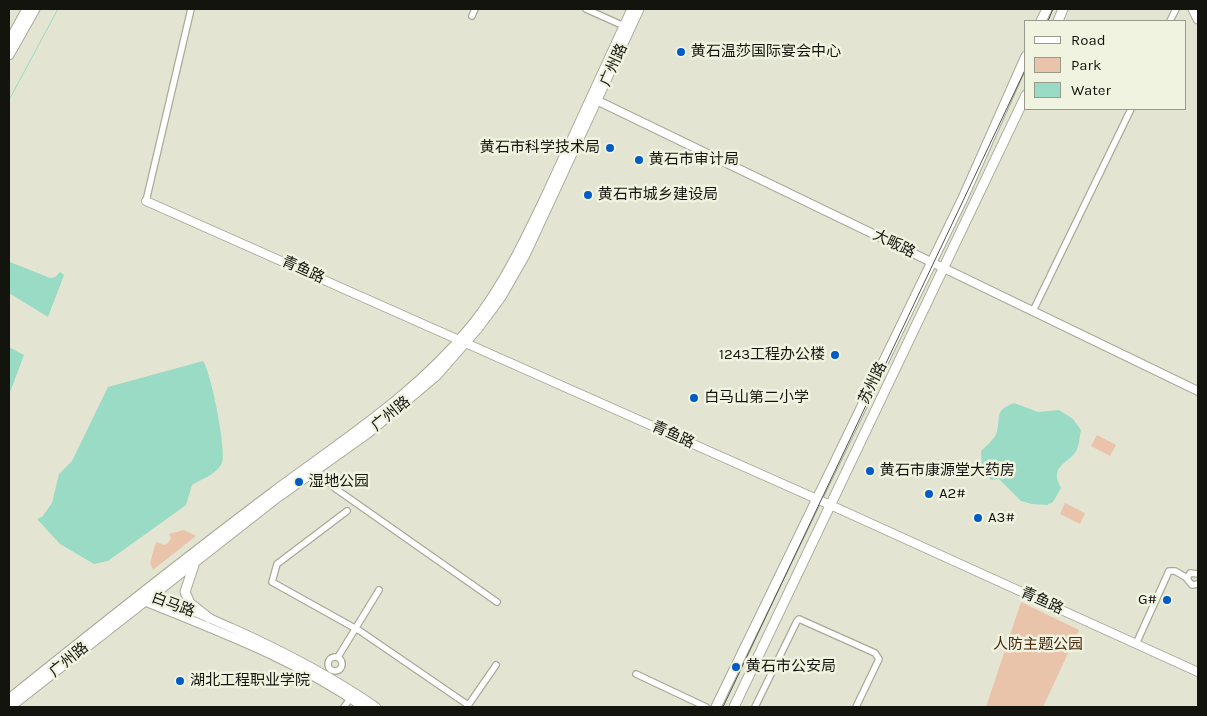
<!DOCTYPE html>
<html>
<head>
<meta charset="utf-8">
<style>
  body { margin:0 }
  #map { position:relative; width:1207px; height:716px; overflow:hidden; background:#e3e5d2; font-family:Karla,sans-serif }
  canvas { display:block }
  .frame { position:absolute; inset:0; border:10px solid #14140e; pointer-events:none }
  .legend { position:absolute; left:1024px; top:20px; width:162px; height:90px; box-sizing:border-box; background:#f0f3e0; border:1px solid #989a8c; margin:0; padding:6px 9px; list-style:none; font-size:15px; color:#14140e }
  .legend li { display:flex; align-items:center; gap:10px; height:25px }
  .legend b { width:25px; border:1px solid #989a8c }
</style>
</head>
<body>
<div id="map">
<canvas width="1207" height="716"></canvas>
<div class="frame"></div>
<ul class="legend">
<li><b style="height:6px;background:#fff"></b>Road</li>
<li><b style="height:14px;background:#eac4aa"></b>Park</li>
<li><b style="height:14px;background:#99dbc4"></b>Water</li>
</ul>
</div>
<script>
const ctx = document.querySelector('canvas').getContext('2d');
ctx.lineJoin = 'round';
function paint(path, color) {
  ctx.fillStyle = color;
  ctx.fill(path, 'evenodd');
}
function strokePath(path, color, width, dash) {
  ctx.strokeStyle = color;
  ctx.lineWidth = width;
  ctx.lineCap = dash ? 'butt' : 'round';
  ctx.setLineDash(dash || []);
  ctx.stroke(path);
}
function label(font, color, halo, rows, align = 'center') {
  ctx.font = font + ' Karla,"Noto Sans SC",sans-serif';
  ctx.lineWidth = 5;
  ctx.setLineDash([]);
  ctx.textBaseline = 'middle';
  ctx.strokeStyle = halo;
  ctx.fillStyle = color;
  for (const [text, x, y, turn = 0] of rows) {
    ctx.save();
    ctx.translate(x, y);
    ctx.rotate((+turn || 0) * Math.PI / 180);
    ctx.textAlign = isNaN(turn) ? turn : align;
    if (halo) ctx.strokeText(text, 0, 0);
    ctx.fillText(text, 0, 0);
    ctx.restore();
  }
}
paint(new Path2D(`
  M 1097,435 L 1116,445 L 1110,456 L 1091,446 Z
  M 1065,503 L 1085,513 L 1080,524 L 1060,514 Z
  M 184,530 L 196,536 L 153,570 L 150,563 L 155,545 L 157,542 L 164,545 L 168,543 L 171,538 L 169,534 Z
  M 1021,602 L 1079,630 L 1043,707 L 986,707 Z`), '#eac4aa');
paint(new Path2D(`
  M 10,262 L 50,278 L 55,277 L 60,272 L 64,275 L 48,317 L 9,293 Z
  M 9,347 L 24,355 L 9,395 Z
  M 203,361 C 211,372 227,452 222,463 C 217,474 202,479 192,485 L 186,505 L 108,561 L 94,564 L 60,544 L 37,519 L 42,517 L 52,503 L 59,474 L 72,461 L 108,387 Z
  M 1014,403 L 1038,412 L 1059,410 L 1073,419 L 1081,430 C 1079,437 1080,448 1074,454 C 1064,465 1050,468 1061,488 L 1053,502 L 1047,505 L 1032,504 L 1021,501 L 999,479 L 991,480 L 982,467 L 981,451 C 986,446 995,439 997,432 C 1001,415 994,411 1014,403 Z`), '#99dbc4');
strokePath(new Path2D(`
  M 9,100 L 58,9`), '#99dbc4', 1);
const minor = new Path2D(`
  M 586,9 L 624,26
  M 472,16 L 475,9
  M 1170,21 L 1176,9
  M 146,201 L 191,9
  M 1033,311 L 1131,109
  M 316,470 L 336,489 L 497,602
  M 347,511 L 277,564 L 272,582 L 360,631 L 468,705
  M 1198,574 L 1190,573 L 1187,579 L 1192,585 L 1198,584
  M 1136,644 L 1169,571 L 1175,571 L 1187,578
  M328 664a7 7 0 1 1 14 0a7 7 0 1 1-14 0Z
  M 338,657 L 379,590
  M 636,674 L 706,707
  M 344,707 L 352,696
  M 467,707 L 496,665
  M 755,707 L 797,621 L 799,619 L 875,653 L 879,659 L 856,707`);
const tertiary = new Path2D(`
  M 592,98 L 1198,391
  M 146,201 L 837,508 L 1198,672
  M 146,595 C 175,602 204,616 232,628 C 283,651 330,675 376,707
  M 142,597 L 144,601 C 220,632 296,660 363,707`);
const secondary = new Path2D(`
  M 1041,21 L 1047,9
  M 1058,21 L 1063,9
  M 9,42 L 27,9
  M 9,55 L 35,9
  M 194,565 L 185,592 L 190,603 L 209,618
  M 9,699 C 96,629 183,560 272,493 C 343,440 417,394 473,324 C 504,285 525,240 546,196 C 575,134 603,71 632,9
  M 10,707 L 278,497 L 368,433 L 437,375 L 478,328 L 501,297 L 525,255 L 639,9
  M 716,707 L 963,198 L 1026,56
  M 734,707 L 1026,95`);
const primary = new Path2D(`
  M 1193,9 L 1198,19`);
strokePath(minor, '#a7aa98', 8);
strokePath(tertiary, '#a7aa98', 10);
strokePath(secondary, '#a7aa98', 11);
strokePath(primary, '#a7aa98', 11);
strokePath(minor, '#fff', 5.5);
strokePath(tertiary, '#fff', 8);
strokePath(secondary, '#fff', 9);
strokePath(primary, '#fff', 9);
strokePath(new Path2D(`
  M 1048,21 L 1053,9
  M 723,707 L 1026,68`), '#53544a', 1);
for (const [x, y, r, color] of [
  [681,52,5,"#015bc4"],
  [610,148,5,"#015bc4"],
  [639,160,5,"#015bc4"],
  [588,195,5,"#015bc4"],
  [835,355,5,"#015bc4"],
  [694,398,5,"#015bc4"],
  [870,471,5,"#015bc4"],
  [299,482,5,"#015bc4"],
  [929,494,5,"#015bc4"],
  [978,518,5,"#015bc4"],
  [1167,600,5,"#015bc4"],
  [736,667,5,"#015bc4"],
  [180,681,5,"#015bc4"]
]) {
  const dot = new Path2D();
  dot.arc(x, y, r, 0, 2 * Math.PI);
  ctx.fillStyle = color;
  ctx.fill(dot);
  strokePath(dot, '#f0f3e0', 2);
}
label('15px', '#14140e', '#f0f3e0', [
  ["黄石温莎国际宴会中心",691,52],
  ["黄石市科学技术局",600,148,"right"],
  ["黄石市审计局",649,160],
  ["黄石市城乡建设局",598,195],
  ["1243工程办公楼",825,355,"right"],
  ["白马山第二小学",704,398],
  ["黄石市康源堂大药房",880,471],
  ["湿地公园",309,482],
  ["A2#",939,494],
  ["A3#",988,518],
  ["G#",1157,600,"right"],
  ["黄石市公安局",746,667],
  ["湖北工程职业学院",190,681]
], 'left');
label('15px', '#14140e', '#f0f3e0', [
  ["广州路",614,65,-66],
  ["大畈路",894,244,26],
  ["青鱼路",303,270,24],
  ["苏州路",873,383,-64],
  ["广州路",391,414,-39],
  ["青鱼路",673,435,24],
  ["青鱼路",1042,601,24],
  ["白马路",173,605,20],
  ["广州路",69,660,-39]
]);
label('15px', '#48270d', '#f0f3e0', [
  ["人防主题公园",1038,645]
]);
</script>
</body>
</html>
